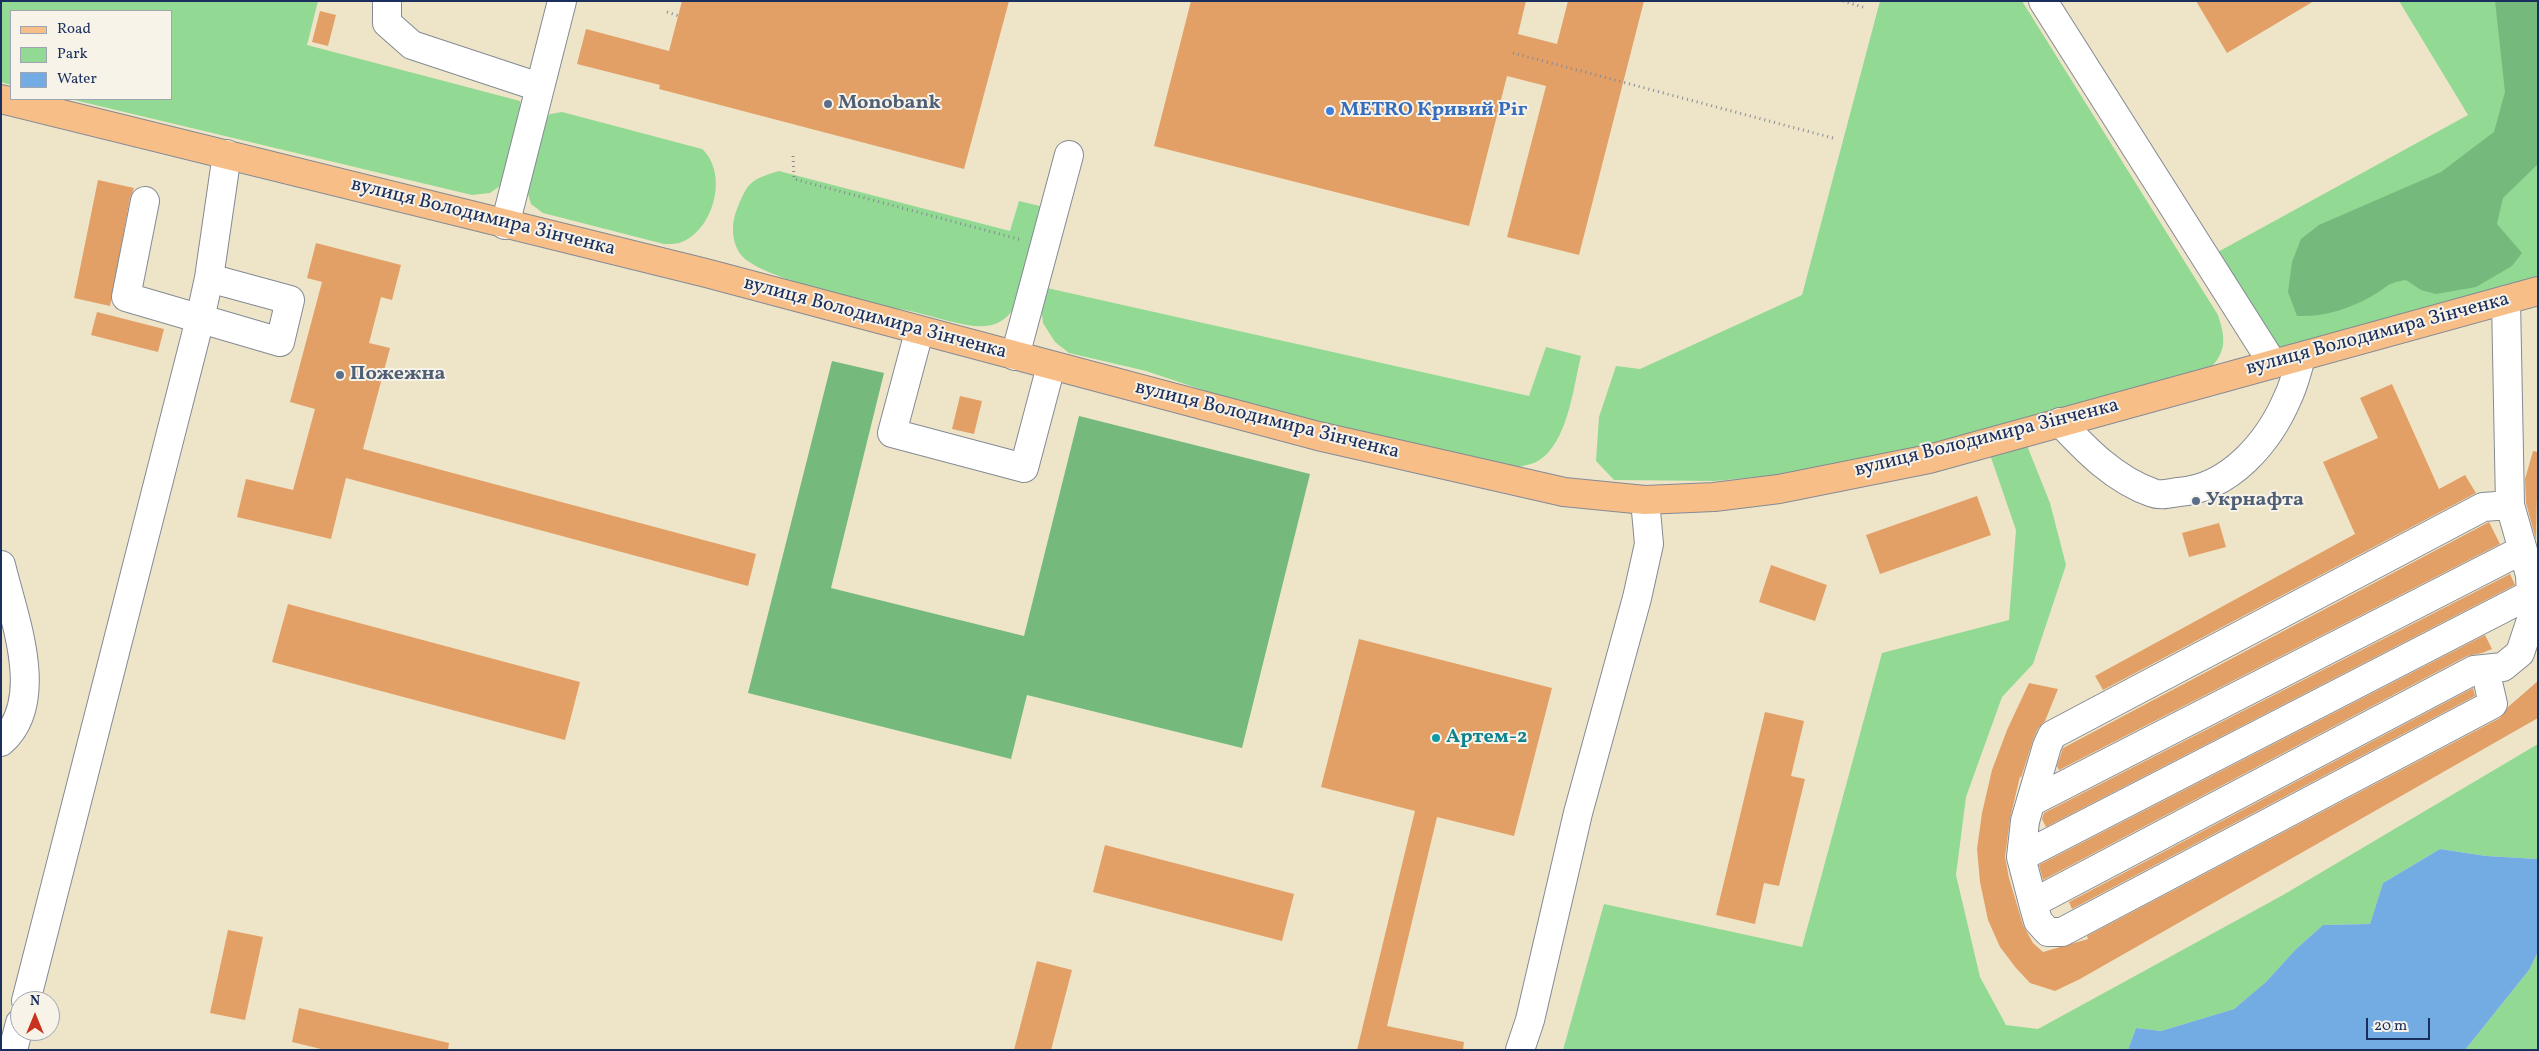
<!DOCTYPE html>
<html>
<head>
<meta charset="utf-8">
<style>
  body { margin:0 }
  #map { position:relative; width:2539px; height:1051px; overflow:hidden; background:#eee5c9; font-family:Vollkorn,serif }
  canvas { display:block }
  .frame { position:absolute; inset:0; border:2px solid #1b2f5e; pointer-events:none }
  .legend { position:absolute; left:10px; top:10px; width:162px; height:90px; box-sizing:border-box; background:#f7f3e8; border:1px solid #9fa5b1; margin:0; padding:6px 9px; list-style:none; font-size:15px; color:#1b2f5e }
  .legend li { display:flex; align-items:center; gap:10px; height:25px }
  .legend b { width:25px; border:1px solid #9fa5b1 }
  .north { position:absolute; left:10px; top:991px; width:50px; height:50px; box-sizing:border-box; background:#f7f3e8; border:1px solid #9fa5b1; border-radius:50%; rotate:0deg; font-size:14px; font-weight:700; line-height:20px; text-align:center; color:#1b2f5e }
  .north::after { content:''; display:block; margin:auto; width:18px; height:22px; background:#c8321e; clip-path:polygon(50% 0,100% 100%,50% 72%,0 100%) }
  .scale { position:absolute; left:2366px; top:1018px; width:64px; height:22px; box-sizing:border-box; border:2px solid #1b2f5e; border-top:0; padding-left:6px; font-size:15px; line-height:18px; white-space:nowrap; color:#1b2f5e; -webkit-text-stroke:4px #f7f3e8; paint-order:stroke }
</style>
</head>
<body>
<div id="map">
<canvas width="2539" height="1051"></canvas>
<div class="frame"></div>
<ul class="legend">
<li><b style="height:6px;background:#f7be88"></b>Road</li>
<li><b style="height:14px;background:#92d993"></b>Park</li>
<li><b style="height:14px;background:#73ace3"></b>Water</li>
</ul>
<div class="north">N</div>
<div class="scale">20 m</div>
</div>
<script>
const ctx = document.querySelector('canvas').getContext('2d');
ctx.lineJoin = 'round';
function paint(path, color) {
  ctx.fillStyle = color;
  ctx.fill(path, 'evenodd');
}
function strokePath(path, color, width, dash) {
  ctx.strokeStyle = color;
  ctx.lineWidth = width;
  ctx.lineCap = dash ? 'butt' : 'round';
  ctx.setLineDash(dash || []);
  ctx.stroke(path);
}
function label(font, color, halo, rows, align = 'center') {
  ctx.font = font + ' Vollkorn,serif';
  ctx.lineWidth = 4;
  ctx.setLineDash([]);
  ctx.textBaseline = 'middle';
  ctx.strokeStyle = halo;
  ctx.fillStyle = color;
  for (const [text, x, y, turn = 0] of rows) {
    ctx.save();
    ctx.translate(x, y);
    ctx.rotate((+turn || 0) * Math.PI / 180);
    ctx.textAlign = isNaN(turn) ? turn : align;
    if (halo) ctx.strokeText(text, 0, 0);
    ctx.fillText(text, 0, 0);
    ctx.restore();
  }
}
paint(new Path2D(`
  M 1,1 L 318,1 L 307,45 L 520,101 L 522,115 L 500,186 L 490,193 L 472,195 L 70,99 L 171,99 L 171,11 L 11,11 L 11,85 L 1,82 Z
  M 1880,1 L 2022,1 L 2218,315 C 2227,342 2226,355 2203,375 L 1928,445 L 1778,475 L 1715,481 L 1614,480 L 1596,461 L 1599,417 L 1616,366 L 1640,369 L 1802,295 Z
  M 2399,1 L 2538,1 L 2538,291 L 2273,364 L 2205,259 L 2468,115 Z
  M 562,112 L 702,149 C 729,173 714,232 679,243 C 675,244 668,244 664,244 L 543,213 L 531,204 L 526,187 L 544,121 L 550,114 Z
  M 779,171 L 1010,231 L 1019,201 L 1044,207 C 1038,226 1033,246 1028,266 C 1018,302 1013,333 967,325 C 938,320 910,308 881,307 C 850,297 761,277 742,256 C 731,243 731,224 737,209 C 748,182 750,180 779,171 Z
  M 1047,288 L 1529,396 L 1546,347 L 1581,356 C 1573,388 1568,443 1538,461 C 1533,464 1525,465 1519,467 L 1251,406 L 1146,371 L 1069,353 L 1055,342 L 1043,323 L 1041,305 Z
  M 2022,433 L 2050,503 L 2066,565 L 2033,664 L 2002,697 L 1966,797 L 1956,875 L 1980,977 L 2006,1025 L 2038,1029 L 2283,895 L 2538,744 L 2538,859 L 2486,856 L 2440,849 L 2383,883 L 2370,924 L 2323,925 L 2296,949 L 2266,982 L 2234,1009 L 2161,1031 L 2136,1028 L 2128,1050 L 1563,1050 L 1604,904 L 1802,947 L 1882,653 L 2009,620 L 2016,530 L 1986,443 Z
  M 2538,952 L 2538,1050 L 2465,1050 L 2529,970 Z`), '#92d993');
paint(new Path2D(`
  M 2495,1 L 2538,1 L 2538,164 L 2503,198 L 2497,224 L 2522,253 L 2512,266 L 2476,287 L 2436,294 L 2421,290 L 2406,280 C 2386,283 2388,287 2372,296 C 2349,309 2324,317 2297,316 L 2288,292 L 2292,262 L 2301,239 L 2319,225 L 2441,172 L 2494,132 L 2505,92 Z
  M 832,361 L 884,373 L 831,588 L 1024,636 L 1079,416 L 1310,474 L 1242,748 L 1027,695 L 1011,759 L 748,693 Z`), '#75b97d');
paint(new Path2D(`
  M 2440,849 L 2486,856 L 2538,859 L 2538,952 L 2529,970 L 2465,1050 L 2128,1050 L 2136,1028 L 2161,1031 L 2234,1009 L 2266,982 L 2296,949 L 2323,925 L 2370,924 L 2383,883 Z`), '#73ace3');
paint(new Path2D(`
  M 682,1 L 1009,1 L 964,169 L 659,89 L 660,85 L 577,64 L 586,29 L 669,51 Z
  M 1191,1 L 1526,1 L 1518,34 L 1557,44 L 1568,1 L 1644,1 L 1579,255 L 1507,237 L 1546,86 L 1507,76 L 1469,226 L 1154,146 Z
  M 2196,1 L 2314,1 L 2227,53 Z
  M 320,11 L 336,15 L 328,46 L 312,42 Z
  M 98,180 L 134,188 L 130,198 L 110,306 L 74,298 Z
  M 316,243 L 401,265 L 392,300 L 381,297 L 369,343 L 390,348 L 363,449 L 756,554 L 748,586 L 346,478 L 331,539 L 237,517 L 246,479 L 293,490 L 315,409 L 290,402 L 322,282 L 307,278 Z
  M 97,312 L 164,329 L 158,352 L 91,335 Z
  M 2392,384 L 2439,489 L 2465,475 L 2476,493 L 2103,690 L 2095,676 L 2355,534 L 2323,462 L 2378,438 L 2360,398 Z
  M 960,396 L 982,401 L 974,434 L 952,429 Z
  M 2533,451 L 2538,452 L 2536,540 L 2526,503 L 2525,479 Z
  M 1977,496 L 1991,535 L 1880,574 L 1866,535 Z
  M 2489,522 L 2500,544 L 2059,770 L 2057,766 L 2063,748 Z
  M 2219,523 L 2226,547 L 2189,557 L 2182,533 Z
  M 1771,565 L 1827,585 L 1815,621 L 1759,602 Z
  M 2510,574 L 2515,585 L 2046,827 L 2042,819 L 2044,813 Z
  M 288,604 L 580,682 L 565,740 L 272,662 Z
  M 2485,635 L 2492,649 L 2482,653 L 2467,656 L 2043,880 L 2039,865 Z
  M 1359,639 L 1552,688 L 1514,836 L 1437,817 L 1387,1026 L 1464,1042 L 1463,1050 L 1357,1050 L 1415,811 L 1321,787 Z
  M 2538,681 L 2538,718 L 2080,979 L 2055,991 L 2030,983 L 2016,968 L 2000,947 L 1988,920 L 1980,882 L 1977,849 L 1982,813 L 1992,770 L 2007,730 L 2029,683 L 2058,689 L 2045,721 L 2038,728 L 2033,740 L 2021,778 L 2020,776 L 2010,819 L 2005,857 L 2009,878 L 2023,925 L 2033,943 L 2043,952 L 2088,939 L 2087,936 L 2500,718 L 2508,707 Z
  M 2473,688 L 2475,696 L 2072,909 L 2069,902 Z
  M 1765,712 L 1804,721 L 1791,776 L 1805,779 L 1779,886 L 1764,883 L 1755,924 L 1716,915 Z
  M 1105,845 L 1294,894 L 1282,941 L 1093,892 Z
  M 228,930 L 263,937 L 245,1020 L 210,1013 Z
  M 1037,961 L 1072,970 L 1051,1050 L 1014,1050 Z
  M 299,1008 L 449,1043 L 448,1050 L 325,1050 L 292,1042 Z`), '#e2a067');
const minor = new Path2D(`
  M 387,1 L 387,23 L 412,45 L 539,87
  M 2043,1 L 2273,364
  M 145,201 L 126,297 L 280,342 L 290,300 L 209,278
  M 505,225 L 562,1
  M 919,332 L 892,433 L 1024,468 L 1051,366
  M 1015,356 L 1069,155
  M 2060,422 C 2086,450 2115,480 2153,493 C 2160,496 2171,493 2179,492 C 2230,488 2269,442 2288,397 C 2294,385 2297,371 2301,358
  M 1,565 C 13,616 48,701 1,742
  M 2485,669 L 2493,704 L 2062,932 L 2048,932 L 2038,921 L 2033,903 L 2474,670 L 2503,667 L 2520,653 L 2532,617 L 2530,575 L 2510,505 L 2506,300
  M 2033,801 L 2522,550
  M 2021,857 L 2531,594
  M 2033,903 L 2021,857 L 2025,821 L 2047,746 L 2052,735 L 2483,507 L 2510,505
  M 26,1001 L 200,319 L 209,278 L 227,154
  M 13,1050 L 20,1023
  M 1520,1050 L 1530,1020 L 1578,813 L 1637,598 L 1649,544 L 1645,500`);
const major = new Path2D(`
  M 1,99 L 706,273 L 1318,436 L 1564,492 L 1645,500 L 1714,497 L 1779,489 L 1929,459 L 2538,291`);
strokePath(minor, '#848a94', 30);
strokePath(major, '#848a94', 30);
strokePath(new Path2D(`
  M 1843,1 L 1866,8
  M 667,12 L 679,16
  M 1513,53 L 1833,138
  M 793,156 L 794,179 L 1022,240`), '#848a94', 3, [1, 4]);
strokePath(minor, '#fff', 28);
strokePath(major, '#f7be88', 28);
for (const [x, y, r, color] of [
  [828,104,5,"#5c6f8a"],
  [1330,111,5,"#3f7fe0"],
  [340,375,5,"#5c6f8a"],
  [2196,501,5,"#5c6f8a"],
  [1436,738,5,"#0f9aa8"]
]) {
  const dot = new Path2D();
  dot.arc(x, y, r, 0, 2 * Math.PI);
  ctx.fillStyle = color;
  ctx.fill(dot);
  strokePath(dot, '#f7f3e8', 2);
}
label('bold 20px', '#4e5e75', '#f7f3e8', [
  ["Monobank",838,104],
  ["Пожежна",350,375],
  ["Укрнафта",2206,501]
], 'left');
label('bold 20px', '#366cbe', '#f7f3e8', [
  ["METRO Кривий Ріг",1340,111]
], 'left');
label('20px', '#1b2f5e', '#f7f3e8', [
  ["вулиця Володимира Зінченка",483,218,14],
  ["вулиця Володимира Зінченка",875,319,15],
  ["вулиця Володимира Зінченка",2378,335,-15],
  ["вулиця Володимира Зінченка",1267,421,14],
  ["вулиця Володимира Зінченка",1987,439,-14]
]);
label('bold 20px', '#0d838f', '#f7f3e8', [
  ["Артем-2",1446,738]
], 'left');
</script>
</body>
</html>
